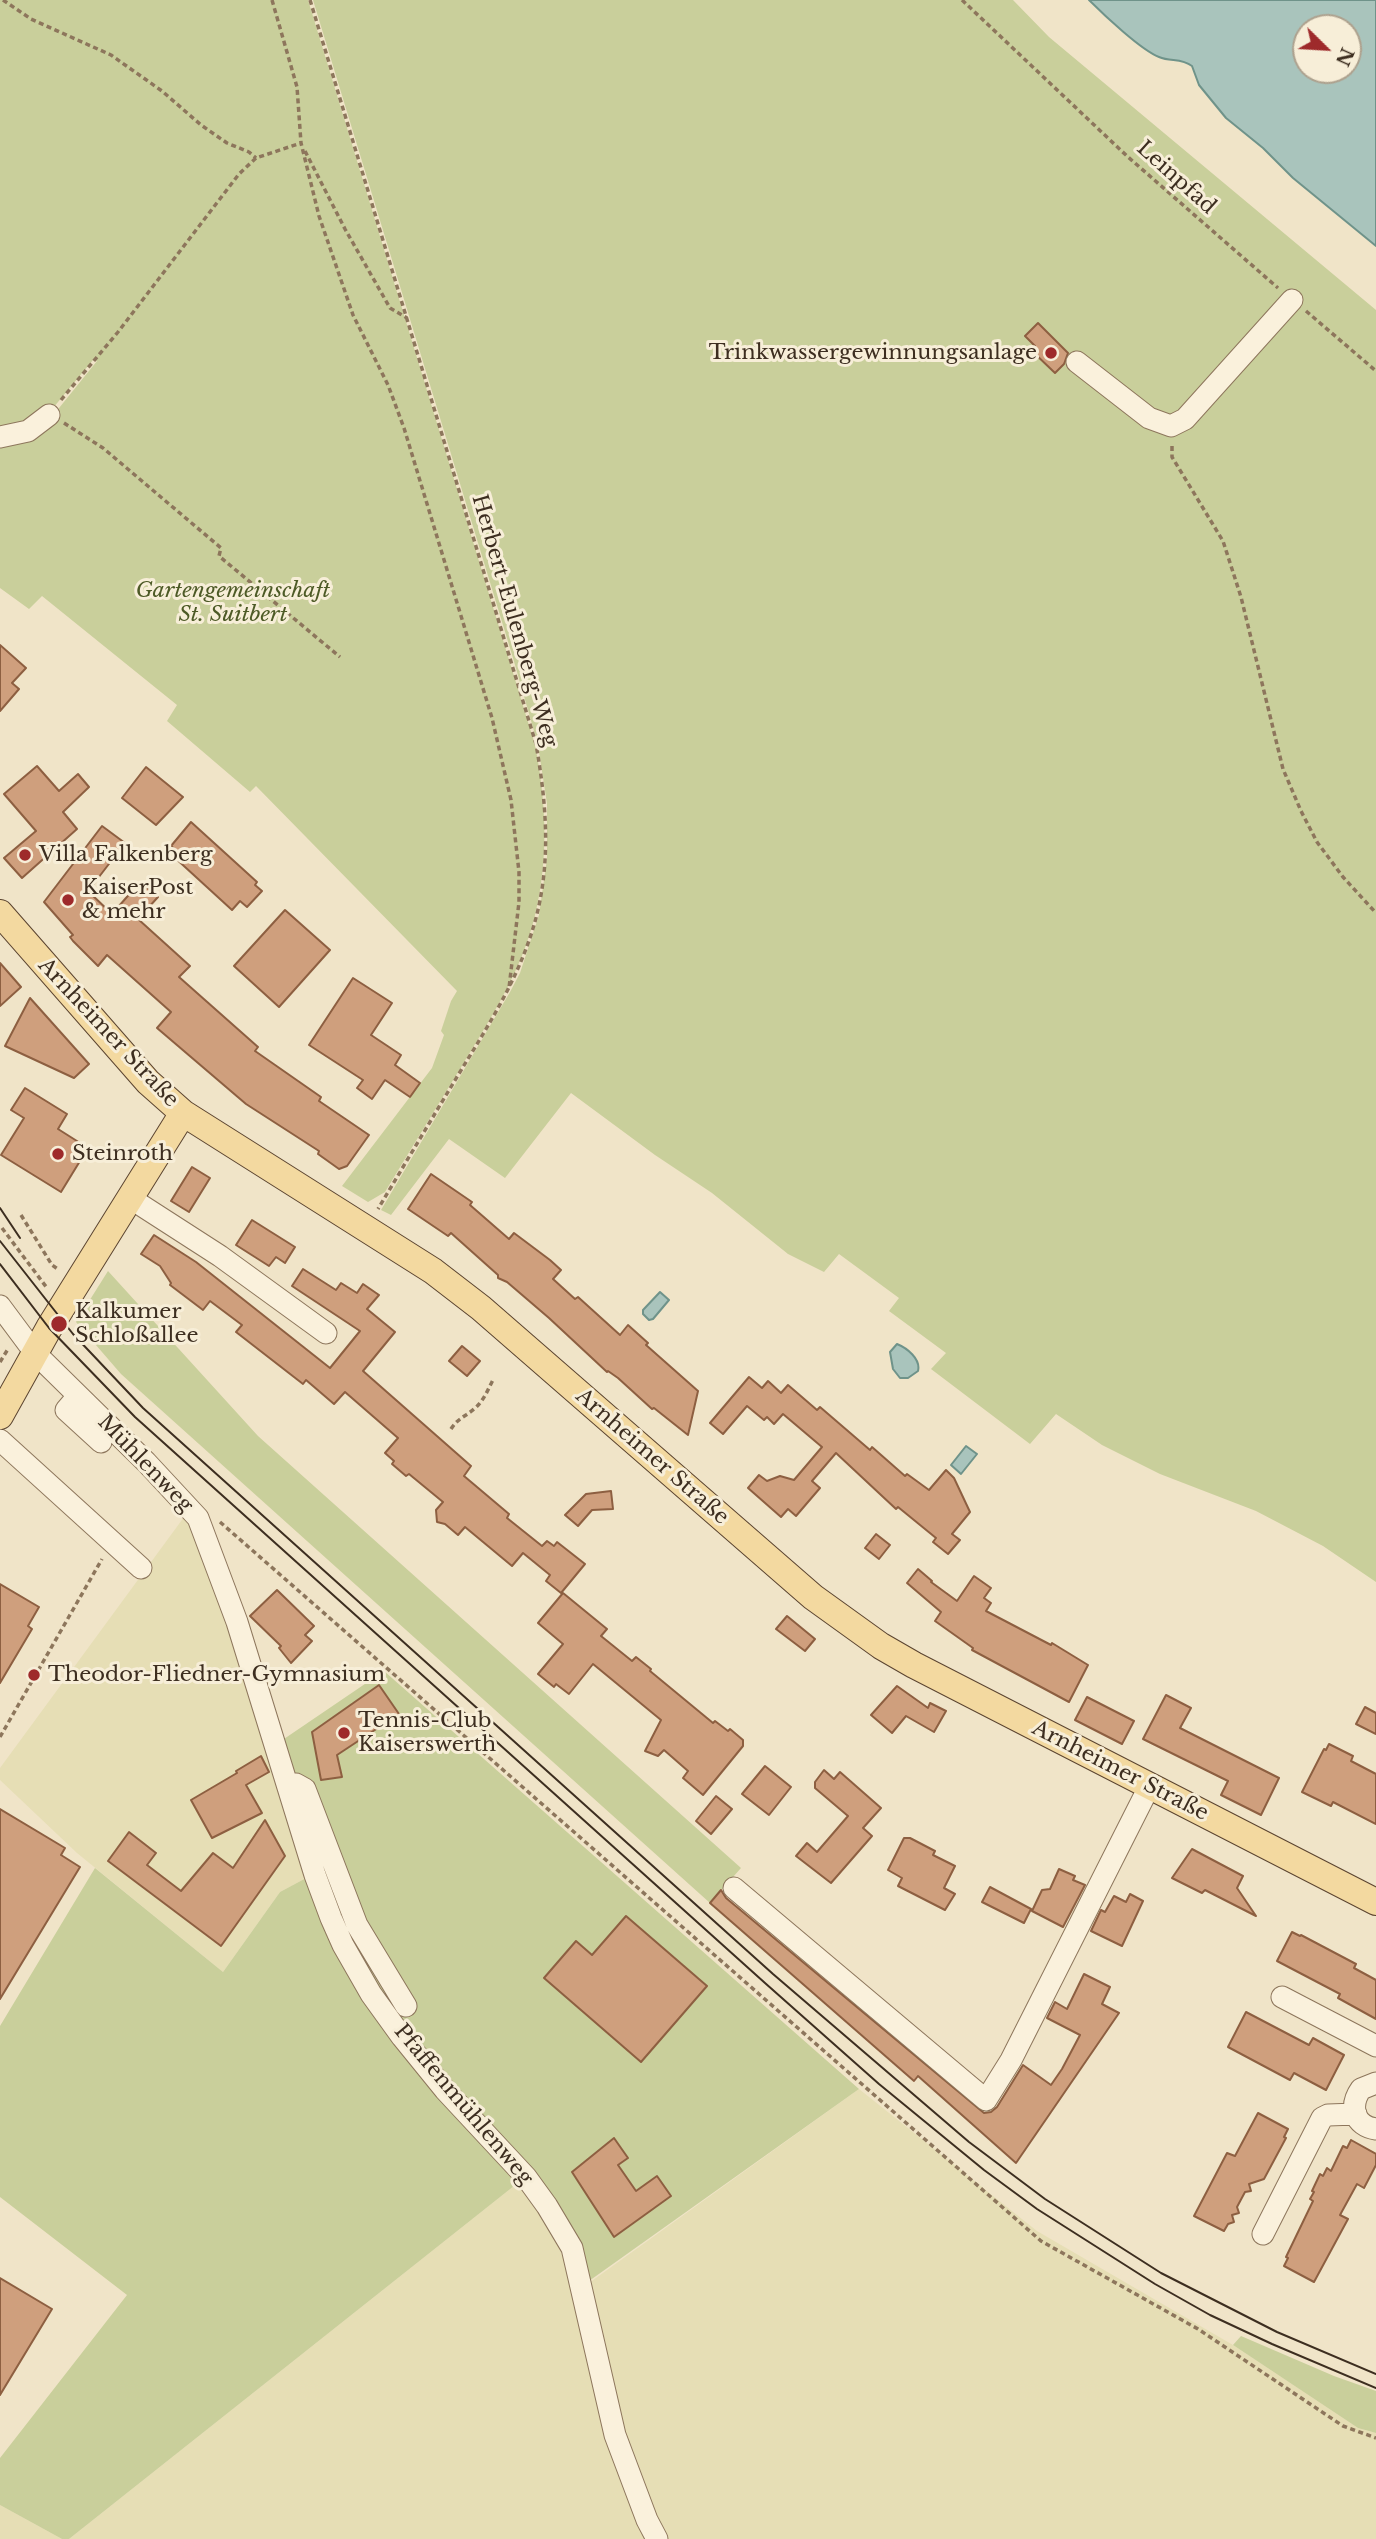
<!DOCTYPE html>
<html>
<head>
<meta charset="utf-8">
<style>
  body { margin:0 }
  #map { position:relative; width:1376px; height:2539px; overflow:hidden; background:#f0e4c8; font-family:"Libre Baskerville",serif }
  canvas { display:block }
  .north { position:absolute; left:1292px; top:14px; width:70px; height:70px; box-sizing:border-box; background:#f7eed8; border:2px solid #ada18e; border-radius:50%; rotate:114deg; font-size:19px; font-weight:700; line-height:28px; text-align:center; color:#3d2e20 }
  .north::after { content:''; display:block; margin:auto; width:24px; height:32px; background:#9e2a2b; clip-path:polygon(50% 0,100% 100%,50% 72%,0 100%) }
</style>
</head>
<body>
<div id="map">
<canvas width="1376" height="2539"></canvas>
<div class="north">N</div>
</div>
<script>
const ctx = document.querySelector('canvas').getContext('2d');
ctx.lineJoin = 'round';
function paint(path, color) {
  ctx.fillStyle = color;
  ctx.fill(path, 'evenodd');
}
function strokePath(path, color, width, dash) {
  ctx.strokeStyle = color;
  ctx.lineWidth = width;
  ctx.lineCap = dash ? 'butt' : 'round';
  ctx.setLineDash(dash || []);
  ctx.stroke(path);
}
function label(font, color, halo, rows, align = 'center') {
  ctx.font = font + ' "Libre Baskerville",serif';
  ctx.lineWidth = 6;
  ctx.setLineDash([]);
  ctx.textBaseline = 'middle';
  ctx.strokeStyle = halo;
  ctx.fillStyle = color;
  for (const [text, x, y, turn = 0] of rows) {
    ctx.save();
    ctx.translate(x, y);
    ctx.rotate((+turn || 0) * Math.PI / 180);
    ctx.textAlign = isNaN(turn) ? turn : align;
    if (halo) ctx.strokeText(text, 0, 0);
    ctx.fillText(text, 0, 0);
    ctx.restore();
  }
}
paint(new Path2D(`
  M 187,1513 L 194,1520 L 308,1877 L 280,1892 L 223,1972 L 77,1853 L 0,1780 L 0,1768 Z
  M 859,2089 L 1037,2231 L 1233,2345 L 1358,2428 L 1376,2433 L 1376,2539 L 69,2539 L 519,2182 L 542,2209 L 562,2255 L 575,2293 Z
  M 0,2505 L 62,2539 L 0,2539 Z`), '#e6deb5');
paint(new Path2D(`
  M 0,0 L 308,0 L 535,745 C 546,801 549,858 535,915 C 522,970 492,1016 463,1064 C 437,1106 411,1149 385,1192 L 368,1202 L 342,1186 L 432,1068 L 444,1035 L 441,1031 L 451,1001 L 457,991 L 256,786 L 250,792 L 167,721 L 177,705 L 42,596 L 29,609 L 0,588 L 0,440 L 51,418 L 97,361 L 93,360 L 48,414 L 0,437 Z
  M 313,0 L 1013,0 L 1049,37 L 1376,310 L 1376,1582 L 1323,1546 L 1256,1511 L 1160,1474 L 1102,1445 L 1056,1414 L 1030,1444 L 931,1369 L 946,1353 L 889,1311 L 899,1298 L 839,1254 L 824,1272 L 788,1254 L 712,1193 L 655,1155 L 571,1093 L 505,1178 L 449,1139 L 391,1215 L 381,1210 L 510,992 L 520,973 L 539,915 L 547,859 L 547,804 L 538,745 L 513,658 Z
  M 108,1271 L 258,1436 L 741,1868 L 710,1903 L 121,1374 L 76,1322 Z
  M 384,1671 L 859,2089 L 589,2281 L 579,2245 L 404,2030 L 334,1914 L 281,1741 Z
  M 95,1868 L 223,1972 L 280,1892 L 308,1877 L 320,1914 L 519,2182 L 69,2539 L 62,2539 L 0,2505 L 0,2458 L 127,2295 L 0,2197 L 0,2026 Z
  M 1241,2336 L 1334,2376 L 1376,2391 L 1376,2433 L 1358,2428 L 1233,2345 Z`), '#c9cf9b');
const water = new Path2D(`
  M 1089,0 L 1376,0 L 1376,246 L 1293,178 L 1263,148 L 1226,118 L 1199,85 L 1192,66 C 1181,58 1171,62 1159,57 C 1141,50 1104,15 1089,0 ZM 1306,28 L 1348,28 L 1348,70 L 1306,70 Z
  M 660,1292 L 669,1300 L 653,1319 L 649,1320 L 643,1314 L 643,1310 Z
  M 897,1344 C 907,1348 921,1359 918,1371 L 908,1378 L 900,1378 L 893,1369 L 890,1352 Z
  M 966,1446 L 977,1454 L 961,1474 L 951,1465 Z`);
paint(water, '#a9c4bc');
strokePath(water, '#6f938a', 2);
const building = new Path2D(`
  M 1038,323 L 1068,353 L 1064,364 L 1055,373 L 1031,350 L 1035,346 L 1025,336 Z
  M 0,645 L 26,668 L 12,683 L 19,689 L 0,711 Z
  M 37,766 L 59,791 L 78,774 L 89,787 L 63,812 L 77,829 L 22,878 L 4,858 L 36,831 L 4,794 Z
  M 146,767 L 183,797 L 156,825 L 122,798 Z
  M 191,822 L 257,882 L 255,885 L 262,891 L 247,907 L 240,901 L 232,910 L 173,856 L 177,851 L 171,846 Z
  M 102,826 L 125,843 L 92,886 L 95,888 L 90,893 L 112,914 L 140,882 L 158,897 L 138,919 L 190,966 L 179,977 L 258,1047 L 255,1051 L 321,1097 L 319,1101 L 369,1135 L 347,1166 L 339,1169 L 318,1154 L 319,1151 L 246,1104 L 157,1028 L 171,1012 L 107,955 L 98,966 L 73,941 L 70,937 L 73,935 L 44,902 Z
  M 285,910 L 330,950 L 279,1007 L 234,966 Z
  M 0,963 L 21,987 L 0,1006 Z
  M 353,978 L 392,1003 L 371,1035 L 401,1055 L 395,1065 L 420,1083 L 410,1097 L 385,1080 L 372,1099 L 357,1088 L 363,1080 L 309,1045 Z
  M 30,998 L 89,1064 L 74,1078 L 5,1046 Z
  M 25,1088 L 67,1114 L 58,1129 L 88,1148 L 61,1192 L 1,1155 L 24,1118 L 11,1110 Z
  M 192,1167 L 210,1178 L 189,1212 L 171,1201 Z
  M 431,1174 L 472,1202 L 470,1205 L 509,1239 L 514,1233 L 550,1260 L 561,1270 L 553,1279 L 575,1299 L 578,1297 L 620,1335 L 628,1325 L 648,1343 L 646,1345 L 698,1391 L 688,1435 L 654,1408 L 652,1409 L 618,1378 L 608,1371 L 607,1372 L 549,1318 L 507,1282 L 498,1278 L 498,1275 L 451,1233 L 448,1236 L 408,1209 Z
  M 252,1220 L 295,1247 L 285,1263 L 276,1257 L 269,1266 L 236,1245 Z
  M 154,1235 L 196,1262 L 330,1368 L 360,1331 L 292,1286 L 303,1269 L 336,1290 L 341,1283 L 357,1293 L 363,1284 L 379,1295 L 367,1309 L 395,1332 L 363,1371 L 471,1466 L 464,1476 L 509,1514 L 507,1518 L 542,1546 L 547,1541 L 554,1546 L 557,1542 L 585,1564 L 561,1593 L 546,1581 L 550,1575 L 523,1553 L 512,1566 L 465,1527 L 458,1535 L 445,1524 L 437,1522 L 436,1510 L 443,1502 L 409,1474 L 406,1476 L 392,1464 L 394,1461 L 385,1453 L 398,1438 L 345,1392 L 334,1404 L 306,1380 L 303,1384 L 236,1332 L 242,1325 L 210,1301 L 203,1310 L 170,1285 L 171,1283 L 160,1266 L 141,1254 Z
  M 462,1346 L 480,1361 L 467,1376 L 449,1361 Z
  M 749,1377 L 762,1388 L 768,1381 L 781,1393 L 788,1385 L 817,1410 L 820,1407 L 870,1450 L 872,1447 L 905,1476 L 907,1474 L 929,1490 L 946,1470 L 954,1478 L 970,1512 L 952,1534 L 960,1540 L 948,1554 L 933,1542 L 936,1538 L 898,1507 L 896,1509 L 836,1453 L 812,1481 L 820,1488 L 796,1516 L 788,1509 L 781,1517 L 748,1488 L 759,1475 L 767,1481 L 780,1476 L 794,1480 L 822,1447 L 783,1414 L 774,1424 L 767,1417 L 764,1420 L 747,1406 L 723,1434 L 710,1423 Z
  M 611,1491 L 613,1509 L 592,1510 L 578,1526 L 565,1515 L 586,1494 Z
  M 876,1534 L 890,1545 L 879,1559 L 865,1548 Z
  M 918,1569 L 932,1581 L 931,1582 L 957,1601 L 974,1576 L 991,1588 L 984,1598 L 991,1603 L 986,1611 L 1051,1645 L 1052,1643 L 1088,1665 L 1069,1702 L 972,1650 L 973,1648 L 935,1621 L 941,1612 L 907,1583 Z
  M 0,1584 L 39,1607 L 28,1626 L 32,1629 L 0,1683 Z
  M 277,1590 L 314,1626 L 305,1635 L 312,1641 L 291,1663 L 279,1648 L 281,1646 L 250,1616 Z
  M 563,1593 L 607,1629 L 601,1636 L 632,1661 L 636,1657 L 651,1669 L 650,1671 L 713,1723 L 715,1721 L 728,1731 L 730,1729 L 743,1740 L 743,1746 L 703,1795 L 683,1778 L 688,1771 L 664,1750 L 658,1756 L 645,1751 L 661,1720 L 593,1664 L 569,1694 L 556,1684 L 554,1687 L 538,1674 L 563,1644 L 538,1623 Z
  M 787,1616 L 815,1639 L 805,1651 L 776,1629 Z
  M 379,1685 L 399,1714 L 337,1755 L 342,1777 L 321,1780 L 312,1732 Z
  M 897,1686 L 928,1708 L 930,1703 L 946,1711 L 934,1732 L 906,1716 L 892,1733 L 871,1715 Z
  M 1166,1695 L 1191,1708 L 1180,1728 L 1279,1778 L 1261,1815 L 1221,1795 L 1228,1781 L 1143,1739 Z
  M 1087,1697 L 1134,1721 L 1122,1744 L 1075,1720 Z
  M 1365,1707 L 1376,1713 L 1376,1734 L 1356,1724 Z
  M 1329,1744 L 1353,1756 L 1351,1761 L 1376,1774 L 1376,1824 L 1333,1802 L 1331,1806 L 1302,1792 L 1324,1749 L 1326,1750 Z
  M 261,1756 L 269,1772 L 246,1785 L 262,1813 L 212,1838 L 191,1800 L 237,1773 L 236,1771 Z
  M 765,1766 L 791,1787 L 769,1815 L 742,1794 Z
  M 824,1770 L 834,1779 L 840,1772 L 881,1808 L 863,1828 L 872,1836 L 831,1883 L 796,1856 L 807,1843 L 817,1852 L 848,1816 L 815,1788 L 815,1782 Z
  M 716,1796 L 732,1809 L 711,1834 L 696,1821 Z
  M 0,1809 L 65,1848 L 61,1855 L 80,1867 L 0,1999 Z
  M 265,1820 L 285,1856 L 221,1946 L 108,1861 L 129,1832 L 156,1853 L 147,1865 L 181,1891 L 213,1853 L 233,1868 Z
  M 904,1838 L 910,1838 L 935,1851 L 933,1855 L 955,1866 L 944,1888 L 955,1894 L 945,1910 L 898,1886 L 902,1878 L 888,1870 Z
  M 1192,1849 L 1243,1876 L 1237,1888 L 1256,1916 L 1205,1890 L 1202,1893 L 1172,1878 Z
  M 1059,1869 L 1075,1876 L 1073,1880 L 1085,1885 L 1063,1927 L 1032,1911 L 1042,1890 L 1050,1889 Z
  M 990,1887 L 1031,1909 L 1024,1923 L 982,1902 Z
  M 721,1890 L 726,1898 L 984,2113 L 991,2112 L 997,2107 L 1023,2065 L 1051,2085 L 1062,2069 L 1080,2035 L 1047,2018 L 1055,2002 L 1067,2009 L 1084,1974 L 1110,1987 L 1102,2004 L 1119,2013 L 1016,2163 L 918,2076 L 914,2081 L 710,1903 Z
  M 1130,1894 L 1143,1901 L 1122,1946 L 1091,1931 L 1101,1910 L 1105,1912 L 1114,1896 L 1126,1902 Z
  M 626,1916 L 707,1986 L 641,2062 L 544,1978 L 576,1941 L 592,1955 Z
  M 1292,1932 L 1300,1936 L 1301,1935 L 1356,1964 L 1354,1968 L 1376,1980 L 1376,2019 L 1338,1998 L 1340,1994 L 1277,1961 Z
  M 1246,2012 L 1309,2045 L 1313,2038 L 1344,2055 L 1326,2090 L 1294,2073 L 1290,2080 L 1228,2047 Z
  M 1258,2113 L 1288,2129 L 1284,2137 L 1286,2138 L 1264,2179 L 1249,2184 L 1251,2191 L 1245,2192 L 1237,2207 L 1239,2213 L 1232,2215 L 1234,2222 L 1228,2224 L 1224,2231 L 1194,2216 L 1227,2153 L 1235,2156 Z
  M 614,2138 L 628,2158 L 618,2165 L 636,2191 L 657,2176 L 671,2196 L 614,2237 L 572,2172 Z
  M 1351,2140 L 1376,2154 L 1376,2165 L 1364,2188 L 1357,2184 L 1340,2215 L 1348,2219 L 1314,2282 L 1284,2266 L 1288,2258 L 1286,2257 L 1313,2201 L 1310,2199 L 1314,2192 L 1312,2191 L 1320,2174 L 1323,2176 L 1327,2168 L 1331,2171 L 1343,2146 L 1347,2148 Z
  M 0,2278 L 52,2309 L 0,2395 Z`);
paint(building, '#cf9f7d');
strokePath(building, '#8d5f41', 2);
const minor = new Path2D(`
  M 1077,362 L 1149,418 L 1171,426 L 1185,419 L 1292,300
  M 0,437 L 28,431 L 49,415
  M 130,1198 L 220,1256 L 326,1333
  M 0,1306 L 35,1353 L 146,1462 L 198,1518 L 237,1622 L 315,1875 L 331,1918 L 343,1945 L 371,1994 L 402,2037 L 445,2090 L 526,2177 L 547,2206 L 572,2248 L 615,2435 L 647,2520 L 657,2539
  M 78,1396 L 66,1410 L 101,1442
  M 0,1440 L 141,1568
  M 287,1784 L 296,1784 L 305,1789 L 357,1925 L 406,2006
  M 734,1888 L 986,2100 L 1011,2060 L 1149,1787
  M 1282,1997 L 1376,2046
  M 1376,2083 L 1361,2089 C 1349,2106 1354,2126 1376,2129
  M 1263,2234 L 1322,2118 L 1328,2115 L 1356,2114`);
const major = new Path2D(`
  M 0,913 L 148,1082 L 183,1113 L 433,1271 L 481,1308 L 813,1597 L 881,1646 L 914,1665 L 1376,1902
  M 0,1416 L 49,1328 L 183,1113`);
strokePath(minor, '#8d765c', 23);
strokePath(major, '#5b4430', 28);
strokePath(new Path2D(`
  M 3,0 L 31,19 L 111,55 L 162,91 L 201,125 L 227,143 L 249,152 L 256,158
  M 272,0 L 297,87 L 301,143 L 319,216 L 353,315 L 388,385 L 404,428 L 492,718 L 511,800 L 519,872 L 519,902 L 509,988
  M 310,0 L 536,744 C 546,801 551,857 537,914 C 523,970 493,1018 463,1067 C 434,1115 406,1162 378,1209
  M 962,0 L 1128,157 L 1278,288
  M 305,151 L 345,229 L 390,308 L 407,318
  M 1306,311 L 1376,371
  M 61,400 L 118,332 L 239,174 L 256,158 L 301,143
  M 64,423 L 103,448 L 221,548 L 219,556 L 340,657
  M 1172,446 L 1172,457 L 1223,541 L 1241,597 L 1283,769 L 1301,811 L 1317,842 L 1343,877 L 1376,913
  M 21,1215 L 52,1265 L 59,1270
  M 2,1228 L 47,1288
  M 0,1362 L 8,1349
  M 451,1429 C 457,1419 466,1416 474,1409 C 484,1401 488,1389 494,1378
  M 220,1522 L 1041,2241 L 1198,2329 L 1343,2426 L 1376,2438
  M 0,1737 L 102,1559`), '#8d765c', 3.5, [5, 3.5]);
strokePath(minor, '#faf1dc', 21);
strokePath(major, '#f3d9a0', 26);
strokePath(new Path2D(`
  M 0,1208 L 20,1238
  M 0,1241 L 73,1334 L 143,1408 L 773,1974 L 969,2142 L 1045,2199 L 1161,2273 L 1277,2332 L 1376,2374
  M 0,1264 L 49,1328 L 135,1417 L 765,1983 L 879,2084 L 984,2170 L 1037,2209 L 1155,2284 L 1210,2315 L 1272,2344 L 1376,2388`), '#3d2e20', 2);
for (const [x, y, r, color] of [
  [1051,353,7,"#9e2a2b"],
  [25,855,7,"#9e2a2b"],
  [68,900,7,"#9e2a2b"],
  [58,1154,7,"#9e2a2b"],
  [59,1324,9,"#9e2a2b"],
  [34,1675,7,"#9e2a2b"],
  [344,1733,7,"#9e2a2b"]
]) {
  const dot = new Path2D();
  dot.arc(x, y, r, 0, 2 * Math.PI);
  ctx.fillStyle = color;
  ctx.fill(dot);
  strokePath(dot, '#f7eed8', 2.5);
}
label('21px', '#3d2e20', '#f7eed8', [
  ["Leinpfad",1176,178,42],
  ["Herbert-Eulenberg-Weg",514,621,74],
  ["Arnheimer Straße",108,1033,47],
  ["Arnheimer Straße",652,1457,41],
  ["Mühlenweg",145,1464,46],
  ["Arnheimer Straße",1120,1771,27],
  ["Pfaffenmühlenweg",463,2105,50]
]);
label('21px', '#3d2e20', '#f7eed8', [
  ["Trinkwassergewinnungsanlage",1037,353,"right"],
  ["Villa Falkenberg",39,855],
  ["KaiserPost",82,888],
  ["& mehr",82,912],
  ["Steinroth",72,1154],
  ["Kalkumer",75,1312],
  ["Schloßallee",75,1336],
  ["Theodor-Fliedner-Gymnasium",48,1675],
  ["Tennis-Club",358,1721],
  ["Kaiserswerth",358,1745]
], 'left');
label('italic 21px', '#4d5a26', '#f7eed8', [
  ["Gartengemeinschaft",233,591],
  ["St. Suitbert",233,615]
]);
</script>
</body>
</html>
